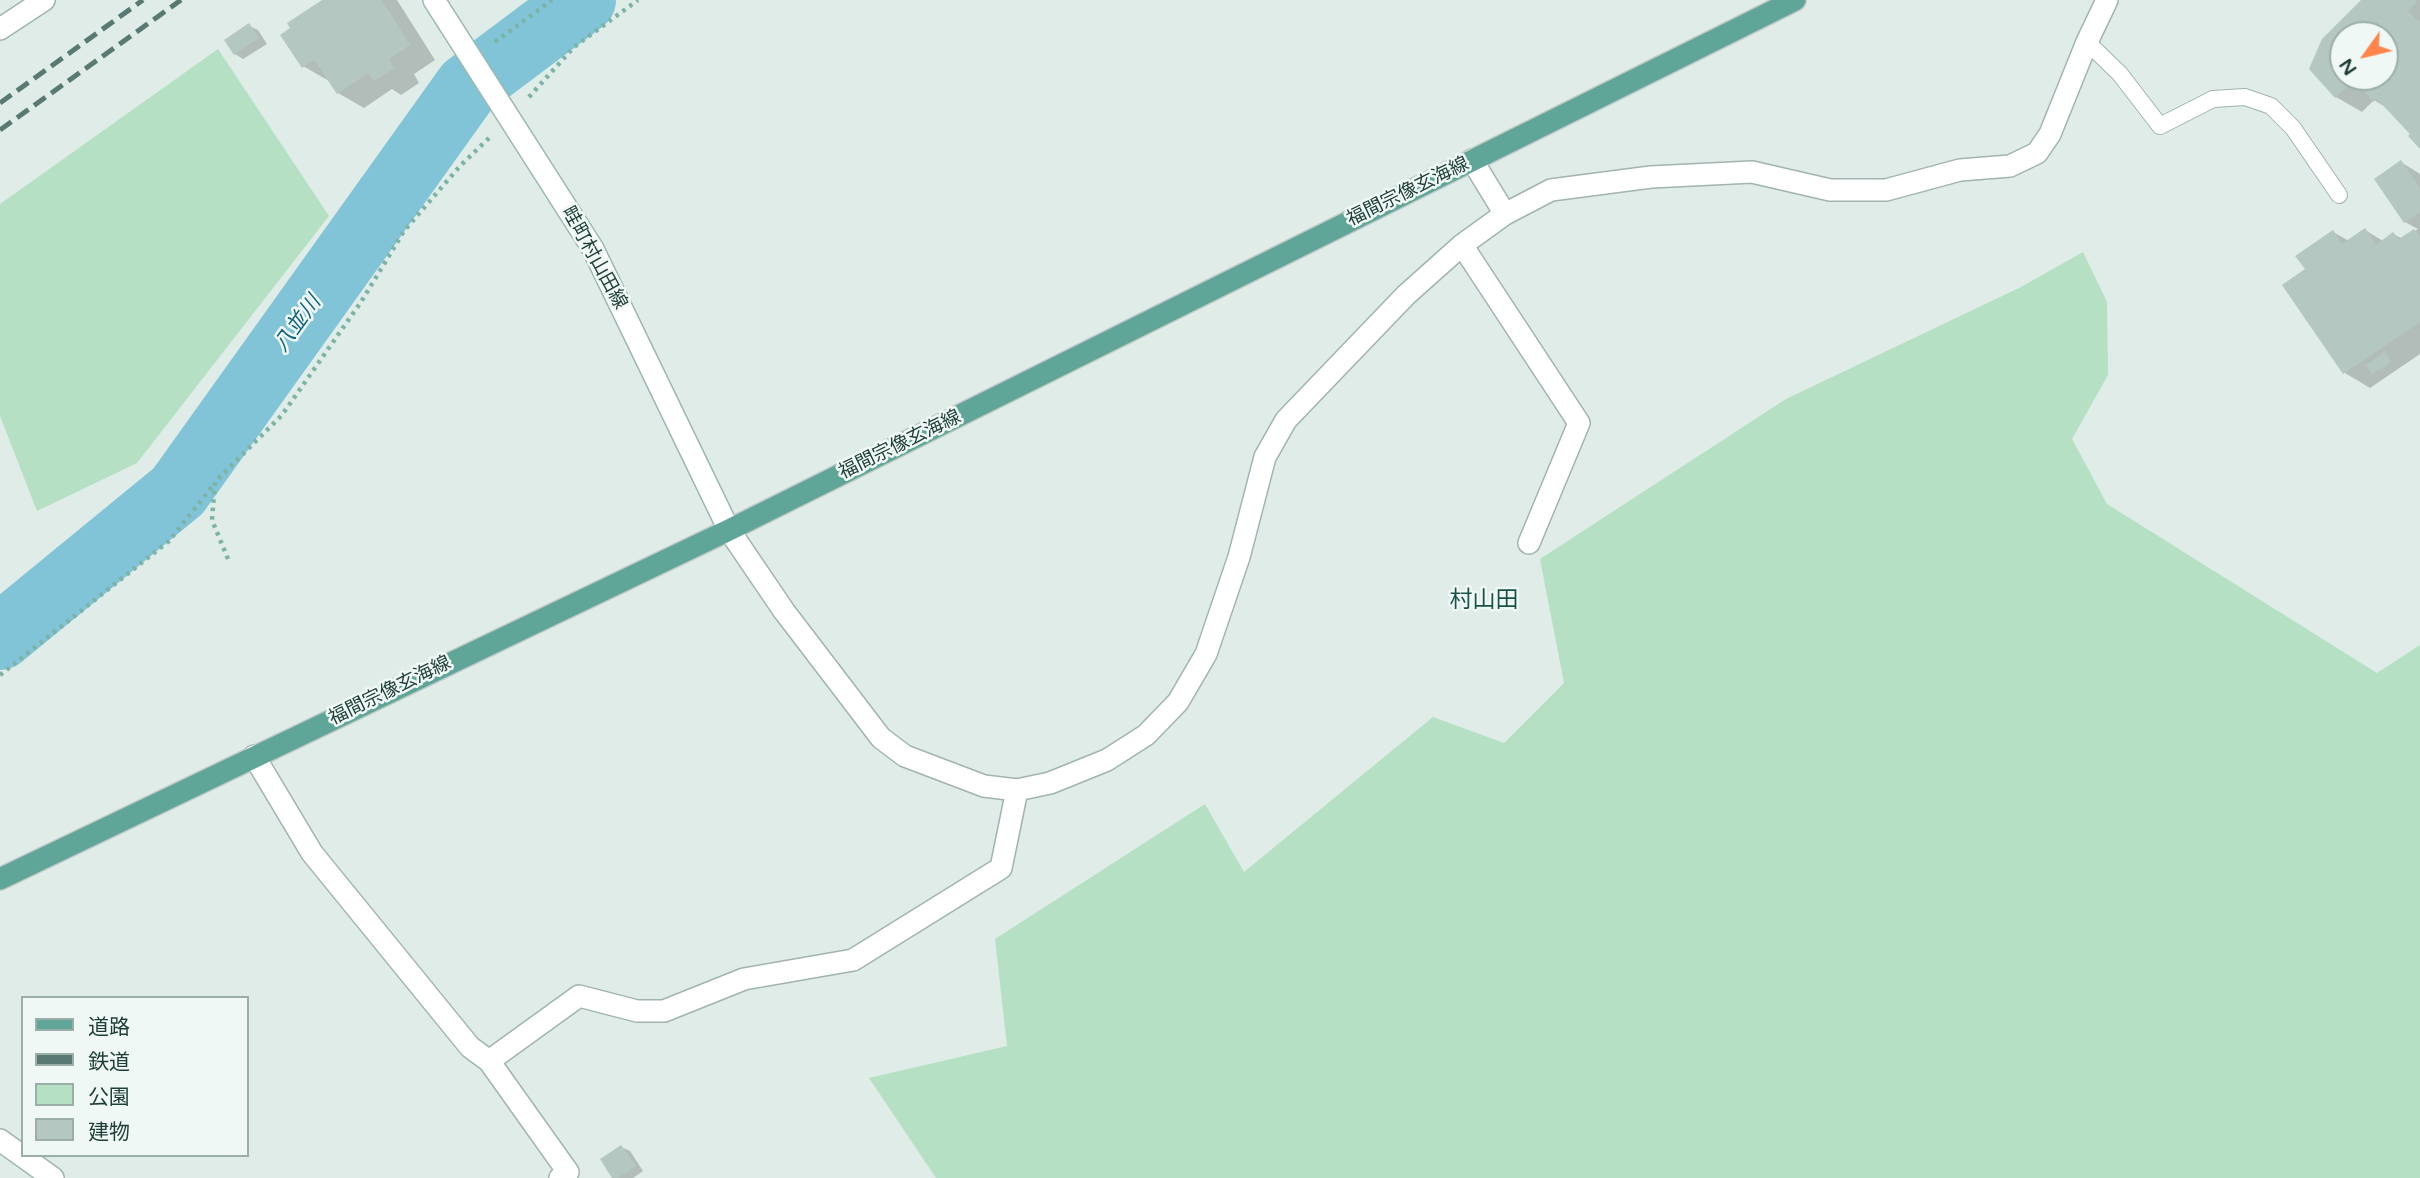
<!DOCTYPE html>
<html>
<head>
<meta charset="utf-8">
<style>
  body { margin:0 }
  #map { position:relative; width:2420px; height:1178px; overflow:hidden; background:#dfece7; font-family:"Varela Round","Noto Sans JP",sans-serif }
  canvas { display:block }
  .legend { position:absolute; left:21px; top:996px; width:228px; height:161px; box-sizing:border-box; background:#f0f8f5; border:2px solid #9caea9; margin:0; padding:9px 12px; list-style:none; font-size:21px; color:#1e3e38 }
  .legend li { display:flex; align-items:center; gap:14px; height:35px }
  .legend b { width:35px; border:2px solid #9caea9 }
  .north { position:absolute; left:2329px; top:21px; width:70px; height:70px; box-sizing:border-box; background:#f0f8f5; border:2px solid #9caea9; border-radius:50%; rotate:236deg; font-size:19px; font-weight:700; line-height:28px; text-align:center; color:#1e3e38 }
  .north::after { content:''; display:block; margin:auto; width:24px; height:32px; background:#ff854a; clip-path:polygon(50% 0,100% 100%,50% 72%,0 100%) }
</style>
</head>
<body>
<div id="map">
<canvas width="2420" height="1178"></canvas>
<ul class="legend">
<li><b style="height:9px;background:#5fa699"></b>道路</li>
<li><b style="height:9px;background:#587a73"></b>鉄道</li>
<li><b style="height:19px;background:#b5e0c4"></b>公園</li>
<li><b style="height:19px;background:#b4c7c0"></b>建物</li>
</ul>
<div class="north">N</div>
</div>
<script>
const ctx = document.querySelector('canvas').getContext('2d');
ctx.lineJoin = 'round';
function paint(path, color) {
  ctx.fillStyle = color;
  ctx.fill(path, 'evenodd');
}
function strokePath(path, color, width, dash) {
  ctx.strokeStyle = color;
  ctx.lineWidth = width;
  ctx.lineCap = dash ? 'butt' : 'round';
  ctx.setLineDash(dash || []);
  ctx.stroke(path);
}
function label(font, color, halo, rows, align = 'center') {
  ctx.font = font + ' "Varela Round","Noto Sans JP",sans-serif';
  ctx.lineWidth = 5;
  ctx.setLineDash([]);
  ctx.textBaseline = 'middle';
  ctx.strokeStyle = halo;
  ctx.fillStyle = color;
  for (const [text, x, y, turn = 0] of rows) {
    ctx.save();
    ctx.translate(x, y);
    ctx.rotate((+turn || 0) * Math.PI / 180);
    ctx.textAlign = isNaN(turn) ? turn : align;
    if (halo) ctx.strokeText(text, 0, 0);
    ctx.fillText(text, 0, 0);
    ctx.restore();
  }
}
paint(new Path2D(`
  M 218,49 L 329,216 L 137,463 L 37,511 L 0,416 L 0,204 Z
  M 2083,252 L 2107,302 L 2108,375 L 2072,439 L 2107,504 L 2377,673 L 2420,645 L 2420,1178 L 936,1178 L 869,1078 L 1007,1046 L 995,939 L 1205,804 L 1244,872 L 1433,717 L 1504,743 L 1564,683 L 1540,559 L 1786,399 L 2021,287 Z`), '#b5e0c4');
paint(new Path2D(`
  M 326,0 L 397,0 L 435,60 L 414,74 L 419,83 L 401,95 L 392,89 L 364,108 L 338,93 L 329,81 L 303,66 Z
  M 2363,0 L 2420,0 L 2420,145 L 2387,108 L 2374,100 L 2362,112 L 2336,97 L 2311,68 ZM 2343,35 L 2385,35 L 2385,77 L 2343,77 Z
  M 249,26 L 258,30 L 267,44 L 243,59 L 235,54 Z
  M 2401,162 L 2420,174 L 2420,354 L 2370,388 L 2345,373 L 2284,285 L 2307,270 L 2333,232 L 2349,241 L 2365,230 L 2383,241 L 2393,234 L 2403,239 L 2418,229 L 2405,222 Z
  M 621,1147 L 630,1151 L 643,1171 L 633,1178 L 615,1178 Z`), '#0003');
strokePath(new Path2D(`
  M 0,637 L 178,491 L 467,87 L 583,0`), '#81c3d7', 66);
paint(new Path2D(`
  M 322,0 L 382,0 L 410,45 L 389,59 L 394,68 L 374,81 L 368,73 L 337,94 L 314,60 L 302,68 L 280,35 L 290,28 L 287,23 Z
  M 2361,0 L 2415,0 L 2417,2 L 2408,11 L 2420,23 L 2420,149 L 2408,136 L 2410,134 L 2377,99 L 2373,102 L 2354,80 L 2335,98 L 2309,69 L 2322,39 ZM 2343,35 L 2385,35 L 2385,77 L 2343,77 Z
  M 249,23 L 259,38 L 234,55 L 224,40 Z
  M 2401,160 L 2420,188 L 2420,212 L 2404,223 L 2374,179 Z
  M 2365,228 L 2376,245 L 2393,232 L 2399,239 L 2414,229 L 2420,237 L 2420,322 L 2343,374 L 2282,285 L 2305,269 L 2295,256 L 2333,230 L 2342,244 Z
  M 2385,352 L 2391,362 L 2372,374 L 2366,365 Z
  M 621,1145 L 636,1166 L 618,1178 L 612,1178 L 600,1159 Z`), '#b4c7c0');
const lane = new Path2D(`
  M 2087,42 L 2120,74 L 2160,126 L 2213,99 L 2245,97 L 2271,106 L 2293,128 L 2339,195`);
const street = new Path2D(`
  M 0,29 L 44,0
  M 1472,160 L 1505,214
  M 1462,245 L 1579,423 L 1529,543
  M 729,530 L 784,611 L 881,738 L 905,756 L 984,786 L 1017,790 L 1050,783 L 1107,760 L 1146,735 L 1178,702 L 1206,654 L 1239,557 L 1265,457 L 1286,420 L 1406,295 L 1462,245 L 1505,214 L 1551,190 L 1651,177 L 1752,172 L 1830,190 L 1886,190 L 1960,170 L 2010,166 L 2037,153 L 2050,134 L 2087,42 L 2107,0
  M 254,756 L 312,853 L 470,1047 L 489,1061 L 568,1172 L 560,1178
  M 489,1061 L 579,996 L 637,1011 L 664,1011 L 744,979 L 853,960 L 1001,868 L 1017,790
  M 0,1140 L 53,1178`);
const secondary = new Path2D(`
  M 434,0 L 593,249 L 729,530`);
const primary = new Path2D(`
  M 0,879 L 729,530 L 1795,0`);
strokePath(lane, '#a1b4af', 18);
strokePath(street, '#a1b4af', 24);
strokePath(secondary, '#9cb9b1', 24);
strokePath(primary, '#c0c9c7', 24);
strokePath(new Path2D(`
  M 495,42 L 552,0
  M 529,97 L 574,47 L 638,0
  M 228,559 L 212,520 L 215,482 L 282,415 L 361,302 L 404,231 L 460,166 L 489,138
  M 0,675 L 169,541 L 215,483`), '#7cb3a6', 4.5, [3.5, 5]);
strokePath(lane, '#fff', 16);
strokePath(street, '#fff', 21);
strokePath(secondary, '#fff', 21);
strokePath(primary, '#5fa699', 21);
strokePath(new Path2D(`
  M 0,103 L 143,0
  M 0,130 L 181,0`), '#587a73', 5, [14, 7]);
label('19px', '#1e3e38', '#f0f8f5', [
  ["福間宗像玄海線",1408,192,-26],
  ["畦町村山田線",594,258,61],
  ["福間宗像玄海線",900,445,-26],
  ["福間宗像玄海線",390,691,-26]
]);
label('italic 21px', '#13657f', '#f0f8f5', [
  ["八並川",298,324,-54]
]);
label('23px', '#185248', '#f0f8f5', [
  ["村山田",1484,601]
]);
</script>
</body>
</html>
